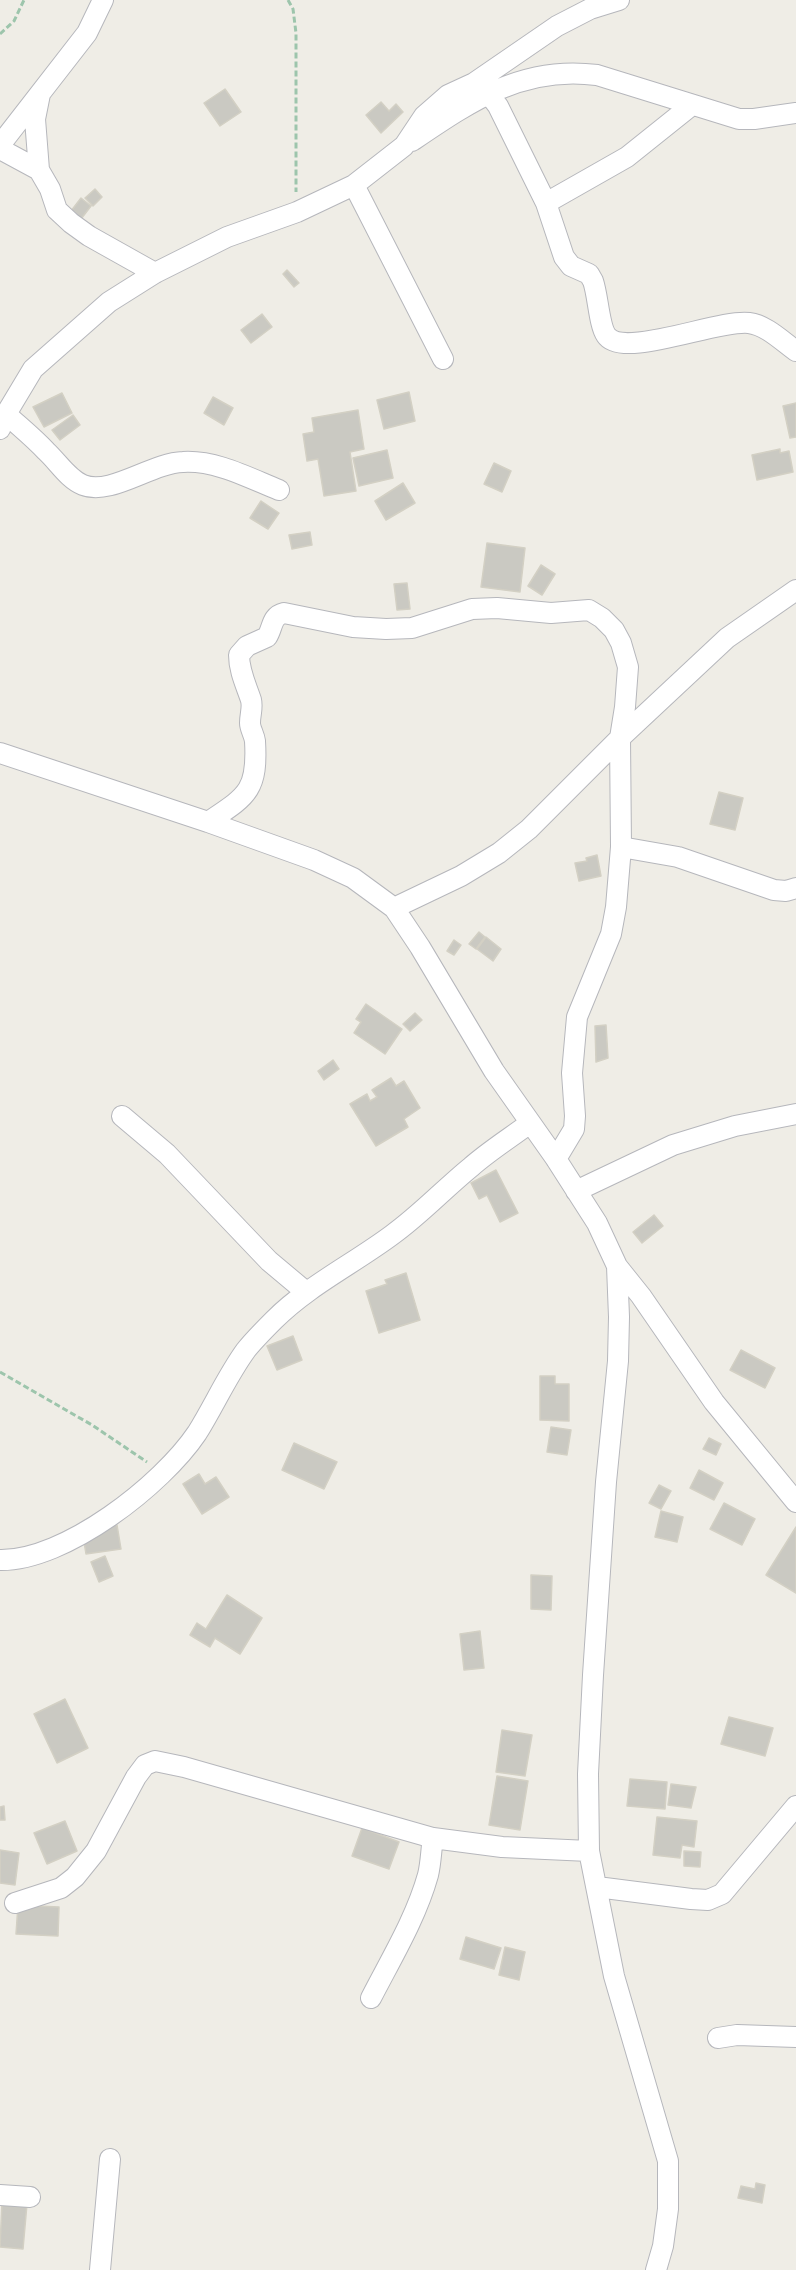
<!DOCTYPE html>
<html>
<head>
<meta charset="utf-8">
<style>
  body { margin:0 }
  canvas { display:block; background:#efede6 }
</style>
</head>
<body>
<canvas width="796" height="2270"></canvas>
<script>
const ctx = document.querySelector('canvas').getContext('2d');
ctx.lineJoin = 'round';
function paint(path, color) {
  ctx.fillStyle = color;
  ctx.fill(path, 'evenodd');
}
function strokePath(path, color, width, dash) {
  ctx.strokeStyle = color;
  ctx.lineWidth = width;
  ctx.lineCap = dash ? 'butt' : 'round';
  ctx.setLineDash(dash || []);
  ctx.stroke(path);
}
const building = new Path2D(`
  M 225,89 L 241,112 L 220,126 L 204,103 Z
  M 381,102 L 389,111 L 396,104 L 403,112 L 381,133 L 366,115 Z
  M 95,189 L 102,197 L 93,206 L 85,198 Z
  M 81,198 L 91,206 L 81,219 L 71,211 Z
  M 287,270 L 299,283 L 294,287 L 283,274 Z
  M 262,314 L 272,327 L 251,343 L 241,330 Z
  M 409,392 L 415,421 L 384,429 L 377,400 Z
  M 62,393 L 72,413 L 44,427 L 33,407 Z
  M 213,397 L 233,408 L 224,425 L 204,413 Z
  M 796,403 L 796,437 L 790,438 L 783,406 Z
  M 358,410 L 364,449 L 350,452 L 356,491 L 324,496 L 318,459 L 307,461 L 303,434 L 314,432 L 312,418 Z
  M 73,415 L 80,425 L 60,440 L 52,430 Z
  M 780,449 L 780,453 L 789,451 L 793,472 L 757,480 L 752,455 Z
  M 387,450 L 393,478 L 359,486 L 353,458 Z
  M 494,463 L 511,471 L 502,492 L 484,484 Z
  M 403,483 L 415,503 L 386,520 L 375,501 Z
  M 261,501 L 279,513 L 268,529 L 250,518 Z
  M 310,532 L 312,545 L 292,549 L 289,535 Z
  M 487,543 L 525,548 L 520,592 L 481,587 Z
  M 541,565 L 555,574 L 542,595 L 528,586 Z
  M 407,583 L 410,609 L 397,610 L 394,584 Z
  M 719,792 L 743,798 L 735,830 L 710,824 Z
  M 597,855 L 601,876 L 579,881 L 575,863 L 587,861 L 586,858 Z
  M 479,932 L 485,937 L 476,949 L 469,944 Z
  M 486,937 L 501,949 L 493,961 L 477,949 Z
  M 454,940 L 461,945 L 454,955 L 447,951 Z
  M 366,1004 L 402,1029 L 385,1054 L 354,1033 L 361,1022 L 356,1019 Z
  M 415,1013 L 422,1020 L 410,1031 L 403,1024 Z
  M 606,1025 L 608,1058 L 596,1062 L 595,1026 Z
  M 333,1060 L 339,1069 L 324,1080 L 318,1071 Z
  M 391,1078 L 396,1086 L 404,1081 L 420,1108 L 404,1119 L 408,1127 L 376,1146 L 350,1104 L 367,1094 L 370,1101 L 377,1097 L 372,1090 Z
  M 496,1170 L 518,1213 L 500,1222 L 487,1195 L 479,1199 L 471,1183 Z
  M 654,1215 L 663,1226 L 642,1243 L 633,1232 Z
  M 406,1273 L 420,1320 L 379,1333 L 366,1291 L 387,1284 L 385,1280 Z
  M 293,1336 L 302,1360 L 277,1370 L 267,1346 Z
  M 741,1350 L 775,1368 L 765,1388 L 730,1370 Z
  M 540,1376 L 555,1376 L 555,1384 L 569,1384 L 569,1421 L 540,1420 Z
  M 551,1427 L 571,1430 L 567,1455 L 547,1452 Z
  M 709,1438 L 721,1444 L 716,1455 L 703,1449 Z
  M 294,1443 L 337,1462 L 324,1489 L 282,1470 Z
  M 699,1470 L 723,1483 L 714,1500 L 690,1488 Z
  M 199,1474 L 205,1484 L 216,1477 L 229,1497 L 202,1514 L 183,1484 Z
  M 659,1485 L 671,1491 L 661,1509 L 649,1503 Z
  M 724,1503 L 755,1519 L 742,1545 L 710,1529 Z
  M 661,1511 L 683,1517 L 677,1542 L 655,1537 Z
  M 117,1525 L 121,1549 L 86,1554 L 82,1530 Z
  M 796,1527 L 796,1593 L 766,1575 Z
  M 105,1556 L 113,1576 L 99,1582 L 91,1562 Z
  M 531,1575 L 552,1576 L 551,1610 L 531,1609 Z
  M 227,1595 L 262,1618 L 240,1654 L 215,1638 L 210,1647 L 190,1635 L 197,1623 L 206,1629 Z
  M 480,1631 L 484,1668 L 464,1670 L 460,1634 Z
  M 65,1699 L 88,1748 L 57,1763 L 34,1714 Z
  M 729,1717 L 773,1728 L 765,1756 L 721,1744 Z
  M 502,1730 L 532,1735 L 525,1776 L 496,1772 Z
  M 497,1776 L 528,1781 L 520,1830 L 489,1825 Z
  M 630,1779 L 667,1782 L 665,1809 L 627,1806 Z
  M 671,1784 L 696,1787 L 691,1808 L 668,1805 Z
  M 4,1806 L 5,1820 L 0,1820 L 0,1807 Z
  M 657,1817 L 697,1821 L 694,1847 L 682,1845 L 680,1858 L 653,1855 Z
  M 65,1821 L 77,1851 L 47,1864 L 34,1833 Z
  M 362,1828 L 399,1842 L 389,1869 L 352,1856 Z
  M 0,1850 L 19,1853 L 15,1885 L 0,1883 Z
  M 684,1851 L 701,1852 L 700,1867 L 684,1866 Z
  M 18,1905 L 59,1907 L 58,1936 L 16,1934 Z
  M 466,1937 L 501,1948 L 494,1969 L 460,1959 Z
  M 505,1947 L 525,1952 L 519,1980 L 499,1975 Z
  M 756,2183 L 765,2185 L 762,2203 L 738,2198 L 741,2186 L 755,2189 Z
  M 2,2202 L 27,2204 L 23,2249 L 0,2247 Z`);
paint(building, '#cac9c2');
strokePath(building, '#d3d0c4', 1.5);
const minor = new Path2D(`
  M 474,83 L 488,93 L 498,106 L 546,203 L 564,257 L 571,266 L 589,274 L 593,281 C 598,295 599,325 606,335 C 622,360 718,319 749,323 C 766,325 782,341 796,351
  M 40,94 L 35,119 L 39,170 L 50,189 L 57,210 L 71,223 L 89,236 L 155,273
  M 412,141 C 471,101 523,65 597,75 L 739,119 L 754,119 L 796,113
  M 0,145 L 87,33 L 103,0
  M 0,149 L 39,170
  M 354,185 L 443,359
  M 546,203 L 627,157 L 692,105
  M 6,414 C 19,426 34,438 46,451 C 58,462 68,479 83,485 C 111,496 151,463 183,462 C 216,460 249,478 279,490
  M 0,429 L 6,414 L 33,369 L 109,302 L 155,273 L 227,237 L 297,212 L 354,185 L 404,146 L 424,116 L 448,95 L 474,83 L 557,26 L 590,9 L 619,0
  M 0,753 L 208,822 L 314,860 L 353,878 L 394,908 L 420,947 L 494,1071 L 556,1159 L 597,1223 L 617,1266 L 619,1317 L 618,1361 L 606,1482 L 593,1675 L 588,1774 L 589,1851 L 614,1976 L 668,2161 L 668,2209 L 663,2246 L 656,2270
  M 208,822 C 247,796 258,791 255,741 C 254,734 250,729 250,723 C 250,714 253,708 251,700 C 246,685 239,671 239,655 L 247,646 L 267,637 C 273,628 271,616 284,613 L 353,627 L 386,629 L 412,628 L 472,609 L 497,608 L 551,613 L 589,610 L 602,618 L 614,630 L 621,643 L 628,667 L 625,707 L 620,738 L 621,847 L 616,907 L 611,934 L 577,1017 L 572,1073 L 575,1116 L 574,1129 L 556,1159
  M 621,847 L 678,857 L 774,890 L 786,891 L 796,888
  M 394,908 L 461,876 L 499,853 L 529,829 L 620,738 L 727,638 L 796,590
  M 122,1116 L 167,1154 L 269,1261 L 306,1292
  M 576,1191 L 673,1145 L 735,1126 L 796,1114
  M 617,1266 L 641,1296 L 714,1402 L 796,1502
  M 0,1560 C 65,1561 162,1485 197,1433 C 214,1406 227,1376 246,1350 C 254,1340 264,1330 274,1320 C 308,1286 353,1264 392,1235 C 420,1215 444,1189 471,1167 C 489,1151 510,1138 530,1123
  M 597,1887 L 691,1899 L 708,1900 L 722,1894 L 796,1806
  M 15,1903 L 61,1888 L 75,1877 L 96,1851 L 136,1777 L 145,1765 L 155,1761 L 184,1767 L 433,1838 L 502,1847 L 589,1851
  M 371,1998 C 391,1959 416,1918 428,1875 C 431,1863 431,1850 433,1838
  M 718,2038 L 737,2035 L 796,2037
  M 0,2195 L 30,2197
  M 100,2270 L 110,2159`);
strokePath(minor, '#b6b7bc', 22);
strokePath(new Path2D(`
  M 288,0 L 293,9 L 296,33 L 296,192
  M 0,34 L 14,21 L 24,0
  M 0,1372 L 92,1425 L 147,1462`), '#9dc5ac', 3, [6, 3]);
strokePath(minor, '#fff', 20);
</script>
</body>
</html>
